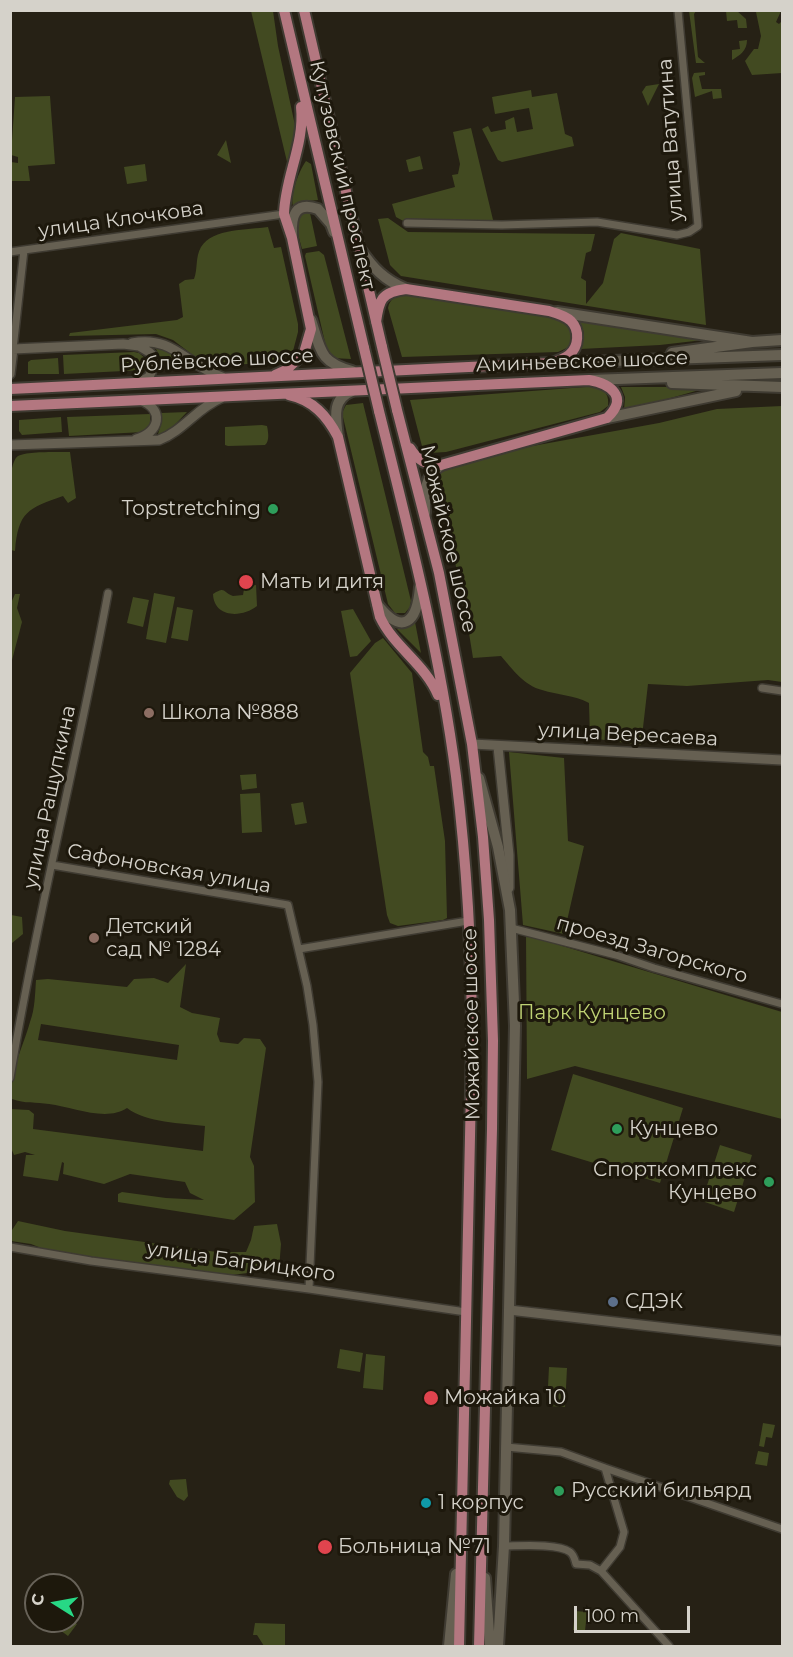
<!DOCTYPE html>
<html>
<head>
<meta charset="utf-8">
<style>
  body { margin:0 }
  #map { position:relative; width:793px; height:1657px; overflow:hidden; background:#262115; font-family:Montserrat,sans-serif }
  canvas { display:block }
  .frame { position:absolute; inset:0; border:12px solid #d5d2ca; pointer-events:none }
  .north { position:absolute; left:24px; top:1573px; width:60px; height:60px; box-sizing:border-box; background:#1d180c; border:2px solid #676258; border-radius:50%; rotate:281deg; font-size:16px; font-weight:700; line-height:24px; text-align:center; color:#d5d2ca }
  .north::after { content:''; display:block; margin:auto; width:21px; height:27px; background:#27d885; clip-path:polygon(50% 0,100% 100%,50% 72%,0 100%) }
  .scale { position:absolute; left:574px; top:1606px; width:116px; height:27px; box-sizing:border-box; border:3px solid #d5d2ca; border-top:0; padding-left:8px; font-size:18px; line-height:21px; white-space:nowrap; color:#d5d2ca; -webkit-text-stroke:4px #1d180c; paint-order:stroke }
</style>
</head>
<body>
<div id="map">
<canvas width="793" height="1657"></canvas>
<div class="frame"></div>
<div class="north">С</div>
<div class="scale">100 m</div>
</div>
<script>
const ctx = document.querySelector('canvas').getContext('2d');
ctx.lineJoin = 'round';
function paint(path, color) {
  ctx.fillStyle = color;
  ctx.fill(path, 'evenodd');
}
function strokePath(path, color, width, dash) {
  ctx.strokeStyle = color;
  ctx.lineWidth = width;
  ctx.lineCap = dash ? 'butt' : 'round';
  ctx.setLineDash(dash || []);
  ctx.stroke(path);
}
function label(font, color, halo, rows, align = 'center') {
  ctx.font = font + ' Montserrat,sans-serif';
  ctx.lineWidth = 6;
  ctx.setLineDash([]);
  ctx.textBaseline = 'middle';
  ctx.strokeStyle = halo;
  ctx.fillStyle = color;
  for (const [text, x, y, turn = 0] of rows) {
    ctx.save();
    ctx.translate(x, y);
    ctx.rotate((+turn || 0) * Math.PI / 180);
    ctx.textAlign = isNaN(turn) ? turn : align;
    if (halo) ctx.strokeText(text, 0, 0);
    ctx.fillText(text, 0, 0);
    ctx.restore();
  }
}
paint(new Path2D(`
  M 761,10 L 781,11 L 776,22 L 779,24 L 781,22 L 782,25 L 782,73 L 752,75 L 745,61 L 754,49 L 758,49 L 761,36 L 756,12 Z
  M 251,11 L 273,11 L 278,46 L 296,130 L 288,166 Z
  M 689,11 L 696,11 L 694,14 L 698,57 L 705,63 L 696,63 Z
  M 726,11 L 737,11 L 746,19 L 747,28 L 738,28 L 737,20 L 727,21 Z
  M 747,40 C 747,51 740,55 732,60 L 732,50 L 740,49 L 739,41 Z
  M 705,72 L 705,75 L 699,76 L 702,89 L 721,89 L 722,98 L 713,99 L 712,91 L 695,97 L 692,78 L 694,73 Z
  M 659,84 L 648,106 L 642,92 L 646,86 Z
  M 531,90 L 532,97 L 557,93 L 565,134 L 572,137 L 574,146 L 502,162 L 498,160 L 482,129 L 488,126 L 491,132 L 506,129 L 505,121 L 514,117 L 517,132 L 533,129 L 529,108 L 495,114 L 492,97 Z
  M 50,96 L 55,164 L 28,166 L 30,181 L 11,181 L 11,162 L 18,163 L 18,157 L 11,155 L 15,97 Z
  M 471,128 L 494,224 L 407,223 L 396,217 L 392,204 L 455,187 L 452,175 L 458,174 L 460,164 L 453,132 Z
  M 226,140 L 231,163 L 217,155 Z
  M 420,156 L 423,169 L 409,172 L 406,160 Z
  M 306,161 L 311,164 L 318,200 L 308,201 L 297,207 L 293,206 C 290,194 299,171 306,161 Z
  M 145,164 L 147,181 L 127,184 L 124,167 Z
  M 304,212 L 310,213 L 317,246 L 302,249 C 299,236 292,222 304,212 Z
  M 388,218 L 408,232 L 595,234 L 591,251 L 586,253 L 581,278 L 586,281 L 586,304 L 603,283 L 614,239 L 621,233 L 700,249 L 706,325 L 401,276 L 390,265 L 378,219 Z
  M 268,227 L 274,248 L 281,247 L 298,324 L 298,332 L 293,351 L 279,362 L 216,366 L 198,359 L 173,340 L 156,334 L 69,336 L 70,333 L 177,320 L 183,317 L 179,284 L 185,280 L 194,279 C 198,268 195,258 201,247 C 213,228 248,230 268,227 Z
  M 319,251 L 324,255 L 351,359 L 332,358 L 327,351 L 305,256 L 306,253 Z
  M 405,295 L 563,319 L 568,321 L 574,339 L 569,347 L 558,352 L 402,357 L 388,308 C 390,298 396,296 405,295 Z
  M 578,317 L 712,339 L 660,345 L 580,349 L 584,333 Z
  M 157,346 L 172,353 L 190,368 L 160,370 L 160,357 L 155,347 Z
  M 134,352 L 139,353 L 146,359 L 146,368 L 144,370 L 64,374 L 63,355 Z
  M 58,358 L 59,374 L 28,374 L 28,362 L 31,360 Z
  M 599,386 C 606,392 609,396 608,406 L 600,412 L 446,452 L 429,453 L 423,450 L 410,400 Z
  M 621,387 L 710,387 L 628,410 L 624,410 L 625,397 Z
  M 363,403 L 411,601 L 410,607 L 405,613 L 395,613 L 388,604 L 342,413 L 346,405 Z
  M 782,406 L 782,682 L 768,680 L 687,686 L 648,684 L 641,745 L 590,738 L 589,703 C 574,695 558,695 542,690 C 525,686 512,669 501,656 L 473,658 L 463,596 L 439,495 L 438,478 L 441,467 L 483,455 L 659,423 L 717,409 Z
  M 187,412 L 166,434 L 158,434 L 162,421 L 161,413 Z
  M 150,414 L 150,425 L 143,432 L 69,436 L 67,417 Z
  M 61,417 L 62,432 L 22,435 L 19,431 L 19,420 Z
  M 262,425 L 267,426 C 268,431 270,441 265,445 L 228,446 L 225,445 L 225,427 Z
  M 70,452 L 76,498 L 68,503 L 63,496 C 28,508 18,512 15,551 L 11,550 C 10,532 5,465 18,456 C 26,451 59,452 70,452 Z
  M 256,585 L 257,606 C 242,618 214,618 213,594 C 226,586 222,592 233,596 L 243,595 L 244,589 L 249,589 L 249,586 Z
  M 154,593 L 175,597 L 166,643 L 146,639 Z
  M 15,594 L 20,594 L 17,608 L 22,622 L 11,664 L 11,603 Z
  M 133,597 L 149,600 L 143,627 L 127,623 Z
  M 177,607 L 193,610 L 188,641 L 171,638 Z
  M 353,609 L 371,641 L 357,656 L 350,657 L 341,611 Z
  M 415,622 L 421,653 L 397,629 L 410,625 Z
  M 383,638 L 412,673 L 423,752 L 428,757 L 430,766 L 434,766 L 445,841 L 447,918 L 443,920 L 398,926 L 390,923 L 387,915 L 350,673 L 375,643 Z
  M 509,752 L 564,758 L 568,841 L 584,846 L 564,934 L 523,925 Z
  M 256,774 L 257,788 L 242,790 L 240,775 Z
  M 260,793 L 262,832 L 242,833 L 240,794 Z
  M 303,802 L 307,823 L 295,825 L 291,804 Z
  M 11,915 L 22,917 L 23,934 L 12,943 L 11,943 Z
  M 526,935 L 782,1012 L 782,1119 L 575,1066 L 527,1079 Z
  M 186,964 L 180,1007 L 192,1013 L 220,1018 L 217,1034 L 220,1042 L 238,1044 L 244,1038 L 260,1039 L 266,1048 L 250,1157 L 254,1166 L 255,1202 L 234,1220 L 118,1202 L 118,1194 L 122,1192 L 166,1198 L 204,1200 L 190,1193 L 185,1182 L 130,1174 L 104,1184 L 63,1174 L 64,1163 L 62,1162 L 58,1181 L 23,1176 L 26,1155 L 35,1155 L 25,1152 L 14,1155 L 11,1148 L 10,1109 L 29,1110 L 34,1114 L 33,1129 L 203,1151 L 205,1126 C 181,1123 147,1123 127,1108 C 106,1122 73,1107 49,1104 C 36,1102 25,1104 12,1099 C 9,1073 23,1047 30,1022 C 35,1009 35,994 36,980 L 48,979 L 127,987 L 134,979 L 154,978 L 168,983 ZM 41,1024 L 179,1045 L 177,1060 L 38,1040 Z
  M 573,1074 L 683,1108 L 660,1183 L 551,1150 Z
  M 720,1145 L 752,1155 L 734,1212 L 702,1201 Z
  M 18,1221 L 65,1231 L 217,1252 L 246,1252 L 251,1240 L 254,1226 L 277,1224 L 281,1244 L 279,1269 L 224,1276 L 49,1251 L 31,1244 L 11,1241 L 10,1233 Z
  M 340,1349 L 363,1353 L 360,1372 L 337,1368 Z
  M 366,1354 L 385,1356 L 383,1390 L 363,1388 Z
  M 549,1367 L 567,1368 L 565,1407 L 547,1406 Z
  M 763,1423 L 775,1425 L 772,1438 L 766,1437 L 764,1447 L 759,1446 Z
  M 758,1451 L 769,1453 L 767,1466 L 755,1464 Z
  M 186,1479 L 188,1496 L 184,1501 L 177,1497 L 169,1484 L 170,1480 Z
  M 575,1611 L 587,1612 L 585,1631 L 573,1630 Z
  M 60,1621 L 72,1621 L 77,1624 L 68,1636 L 56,1627 Z
  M 255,1623 L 285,1624 L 285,1646 L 264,1646 L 257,1635 L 253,1635 Z`), '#424a21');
const minor = new Path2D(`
  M 407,223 L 502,225 L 597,222 L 677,235 L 689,232 L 698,226 L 678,10
  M 10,252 L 24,250
  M 13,349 L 24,250 L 284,214
  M 762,688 L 782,691
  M 52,865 L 288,905 L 307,986 L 313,1025 L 318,1082 L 309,1289
  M 511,928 L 616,955 L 654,968 L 782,1004
  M 299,949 L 468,921
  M 10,1078 C 37,915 78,755 108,593
  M 10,1247 L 91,1261 L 309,1289 L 466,1312
  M 506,1447 L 561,1452 L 605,1468
  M 504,1546 C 519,1546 558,1543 570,1552 C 574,1555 575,1560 576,1564 L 590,1565 L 601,1571 L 669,1646
  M 601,1571 L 620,1547 L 624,1532 L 605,1468 L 782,1529`);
const tertiary = new Path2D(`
  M 132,343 C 173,335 186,365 222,377
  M 10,374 L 13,349 L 123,344 L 139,346 L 149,352 L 153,356 L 154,366 L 149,377 L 138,383
  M 136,439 C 160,433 165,409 140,400
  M 10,445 L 159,440 C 183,431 197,408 221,398
  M 472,744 L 782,760
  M 498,747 L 509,855 L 509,888
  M 509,1310 L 782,1341`);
const secondary = new Path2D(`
  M 292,235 C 291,216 295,201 318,209 L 331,224 L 334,232
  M 360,249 C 373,268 384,280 406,289
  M 557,312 L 752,342
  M 311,320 C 321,350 319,362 352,371
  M 672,353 L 752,342 L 782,340
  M 555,363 L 782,355
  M 591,380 L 782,373
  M 672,383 L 782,387
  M 607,418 L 736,391
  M 338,437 C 336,419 331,399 352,391
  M 425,513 C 425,495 423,477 441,465
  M 377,604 C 403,637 417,622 420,587
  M 479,778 L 498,847 L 510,910 L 515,1026 L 504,1546 L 498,1646
  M 485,1578 L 490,1646
  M 449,1646 L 456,1574`);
const primary = new Path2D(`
  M 284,10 L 364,348
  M 304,10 L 382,347
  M 275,375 L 286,370 L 304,353 L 311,329 L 292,238 L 284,214 C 285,177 305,144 301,107
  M 10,389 L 552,363 C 558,361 564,359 569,355 C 579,347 580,330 571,321 C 566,316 556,313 549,311 L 406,289 C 381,292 379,300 376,322
  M 289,395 C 313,400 327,416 338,437 L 380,617 C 394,647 425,664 438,695
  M 10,406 L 589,380 C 611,384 629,397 607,418 L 441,465 C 426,465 418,461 410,448
  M 397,410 L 439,573 L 472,744 L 483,837 L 489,920 L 493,1041 L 492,1129 L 479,1646
  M 379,411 C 409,531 440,653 456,776 C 467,865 472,955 472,1044 L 459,1646`);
strokePath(minor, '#3f3b32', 10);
strokePath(tertiary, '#3f3b32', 12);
strokePath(secondary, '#3f3b32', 14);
strokePath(primary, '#3f3b32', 14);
strokePath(minor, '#666052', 7);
strokePath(tertiary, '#666052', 9);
strokePath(secondary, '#666052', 10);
strokePath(primary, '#b37780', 10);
const primaryBridge = new Path2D(`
  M 382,347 L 397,410
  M 364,348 L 379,411`);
strokePath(primaryBridge, '#3f3b32', 14, []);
strokePath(primaryBridge, '#b37780', 10);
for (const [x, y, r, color] of [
  [273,509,6,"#2e9e5b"],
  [246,582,8,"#e0444e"],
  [149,713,6,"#8d6e63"],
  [94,938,6,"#8d6e63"],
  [617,1129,6,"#2e9e5b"],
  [769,1182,6,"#2e9e5b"],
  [613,1302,6,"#5c6f8a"],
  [431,1398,8,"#e0444e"],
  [559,1491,6,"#2e9e5b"],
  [426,1503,6,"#0f9aa8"],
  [325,1547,8,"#e0444e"]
]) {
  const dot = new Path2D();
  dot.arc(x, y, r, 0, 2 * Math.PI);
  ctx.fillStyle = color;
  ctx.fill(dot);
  strokePath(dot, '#1d180c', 2);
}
label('20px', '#d5d2ca', '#1d180c', [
  ["улица Ватутина",671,140,-94],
  ["Кутузовский проспект",342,175,77],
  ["улица Клочкова",121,220,-8],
  ["Рублёвское шоссе",217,361,-3],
  ["Аминьевское шоссе",582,362,-2],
  ["Можайское шоссе",448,539,77],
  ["улица Вересаева",628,735,3],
  ["улица Ращупкина",50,797,-78],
  ["Сафоновская улица",169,869,10],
  ["проезд Загорского",652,950,16],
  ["Можайское шоссе",472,1024,-91],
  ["улица Багрицкого",241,1262,8]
]);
label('20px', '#d5d2ca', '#1d180c', [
  ["Topstretching",261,509,"right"],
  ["Мать и дитя",260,582],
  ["Школа №888",161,713],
  ["Детский",106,927],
  ["сад № 1284",106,950],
  ["Кунцево",629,1129],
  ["Спорткомплекс",757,1170,"right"],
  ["Кунцево",757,1193,"right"],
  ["СДЭК",625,1302],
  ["Можайка 10",444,1398],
  ["Русский бильярд",571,1491],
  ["1 корпус",438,1503],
  ["Больница №71",338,1547]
], 'left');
label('20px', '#bed173', '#1d180c', [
  ["Парк Кунцево",592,1013]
]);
</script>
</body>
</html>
